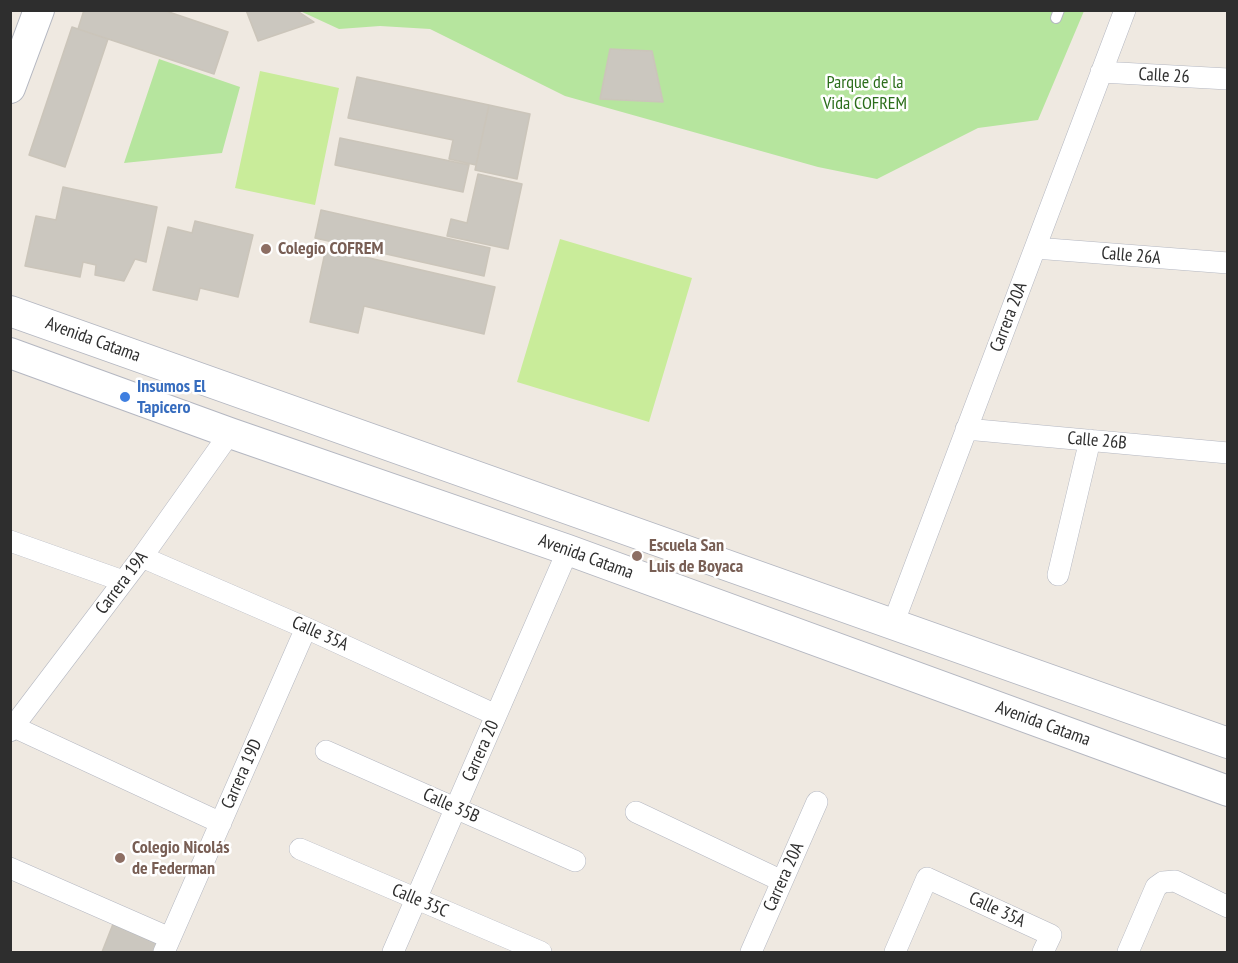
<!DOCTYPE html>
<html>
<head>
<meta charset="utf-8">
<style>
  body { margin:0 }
  #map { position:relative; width:1238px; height:963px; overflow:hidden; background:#efe9e1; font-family:"PT Sans Narrow",sans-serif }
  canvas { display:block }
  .frame { position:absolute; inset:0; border:12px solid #2e2e2e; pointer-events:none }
</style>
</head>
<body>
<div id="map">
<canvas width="1238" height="963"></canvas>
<div class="frame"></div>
</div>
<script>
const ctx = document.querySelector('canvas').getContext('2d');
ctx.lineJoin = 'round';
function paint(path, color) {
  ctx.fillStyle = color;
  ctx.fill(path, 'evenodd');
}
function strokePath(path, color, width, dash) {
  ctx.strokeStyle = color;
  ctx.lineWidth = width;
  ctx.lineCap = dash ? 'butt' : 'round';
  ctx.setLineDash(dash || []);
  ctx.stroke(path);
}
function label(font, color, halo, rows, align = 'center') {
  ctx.font = font + ' "PT Sans Narrow",sans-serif';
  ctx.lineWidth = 5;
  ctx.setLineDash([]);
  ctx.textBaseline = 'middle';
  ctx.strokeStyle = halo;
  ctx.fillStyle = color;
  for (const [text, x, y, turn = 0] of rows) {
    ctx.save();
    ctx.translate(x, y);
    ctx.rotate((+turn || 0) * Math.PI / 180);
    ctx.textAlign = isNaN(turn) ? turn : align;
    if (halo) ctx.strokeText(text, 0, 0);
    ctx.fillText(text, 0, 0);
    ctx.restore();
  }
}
paint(new Path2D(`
  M 300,11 L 1084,11 L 1038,120 L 978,128 L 877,179 L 818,167 L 565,96 L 430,29 L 380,26 L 339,29 Z
  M 159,59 L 240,87 L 222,153 L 124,163 Z`), '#b6e59e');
paint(new Path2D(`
  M 260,71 L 339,88 L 315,205 L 235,188 Z
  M 560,239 L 692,278 L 649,422 L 517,382 Z`), '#c9ec9a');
const building = new Path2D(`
  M 84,10 L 163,10 L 228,32 L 214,74 L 78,29 Z
  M 246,10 L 296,10 L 314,22 L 258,41 Z
  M 72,27 L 108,39 L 65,167 L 29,155 Z
  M 610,49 L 652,51 L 663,102 L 600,99 Z
  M 357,77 L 489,105 L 476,165 L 449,159 L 453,140 L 348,118 Z
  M 489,105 L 530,114 L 517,179 L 475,170 Z
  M 340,138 L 469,165 L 463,192 L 335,165 Z
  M 478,174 L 522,184 L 508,249 L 447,236 L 451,219 L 467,223 Z
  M 63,187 L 157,207 L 146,262 L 135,259 L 124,281 L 95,275 L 96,265 L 83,262 L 80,277 L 25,266 L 36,216 L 56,220 Z
  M 321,210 L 490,248 L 484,276 L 315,238 Z
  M 195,221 L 253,235 L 238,297 L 200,288 L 197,300 L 153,290 L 168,227 L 192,233 Z
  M 326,248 L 495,287 L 484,334 L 364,306 L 358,333 L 310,322 Z
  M 113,924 L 163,946 L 160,952 L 102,952 Z`);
paint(building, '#cbc7bf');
strokePath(building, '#cbc5ba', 1.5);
const lane = new Path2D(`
  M 1056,18 L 1059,10`);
const street = new Path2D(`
  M 1101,72 L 1228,79
  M 1035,248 L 1228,263
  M 966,429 L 1228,453
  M 10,541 L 123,581
  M 142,557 L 306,628 L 496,715
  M 1058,575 L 1090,440
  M 893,624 L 1125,10
  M 14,727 L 221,823
  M 10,731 L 142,557 L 230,433
  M 326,751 L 575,861
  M 636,812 L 782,881
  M 300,849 L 541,952
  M 10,868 L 170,938
  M 164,952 L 306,628
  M 393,952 L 568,550
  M 751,952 L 817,802
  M 895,952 L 927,878 L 1051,935 L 1043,952
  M 1128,952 L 1156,887 L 1163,882 L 1175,881 L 1228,907`);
const secondary = new Path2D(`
  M 10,88 L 39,10
  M 10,311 L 1228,743
  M 10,353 L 230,433 L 568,550 L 1228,791`);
strokePath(lane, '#b4b7c1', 12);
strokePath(street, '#b4b7c1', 22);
strokePath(secondary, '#b4b7c1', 32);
strokePath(lane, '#fff', 10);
strokePath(street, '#fff', 21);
strokePath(secondary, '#fff', 30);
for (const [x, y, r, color] of [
  [266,249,6,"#8d6e63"],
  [125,397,6,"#3f7fe0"],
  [637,556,6,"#8d6e63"],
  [120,858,6,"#8d6e63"]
]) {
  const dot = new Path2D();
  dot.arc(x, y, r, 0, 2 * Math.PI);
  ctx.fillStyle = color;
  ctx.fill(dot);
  strokePath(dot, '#fff', 2);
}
label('18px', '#2e2e2e', '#fff', [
  ["Calle 26",1164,76,3],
  ["Calle 26A",1131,256,5],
  ["Carrera 20A",1009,317,-69],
  ["Avenida Catama",93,340,20],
  ["Calle 26B",1097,441,5],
  ["Avenida Catama",586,557,20],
  ["Carrera 19A",122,583,-53],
  ["Calle 35A",320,634,24],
  ["Avenida Catama",1043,724,20],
  ["Carrera 20",481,751,-66],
  ["Carrera 19D",242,774,-66],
  ["Calle 35B",451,806,24],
  ["Carrera 20A",784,877,-66],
  ["Calle 35C",420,901,23],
  ["Calle 35A",997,910,25]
]);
label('18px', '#2c6e1b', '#fff', [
  ["Parque de la",865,83],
  ["Vida COFREM",865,104]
]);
label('bold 18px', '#785e54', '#fff', [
  ["Colegio COFREM",278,249],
  ["Escuela San",649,546],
  ["Luis de Boyaca",649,567],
  ["Colegio Nicolás",132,848],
  ["de Federman",132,869]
], 'left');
label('bold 18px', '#366cbe', '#fff', [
  ["Insumos El",137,387],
  ["Tapicero",137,408]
], 'left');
</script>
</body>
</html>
